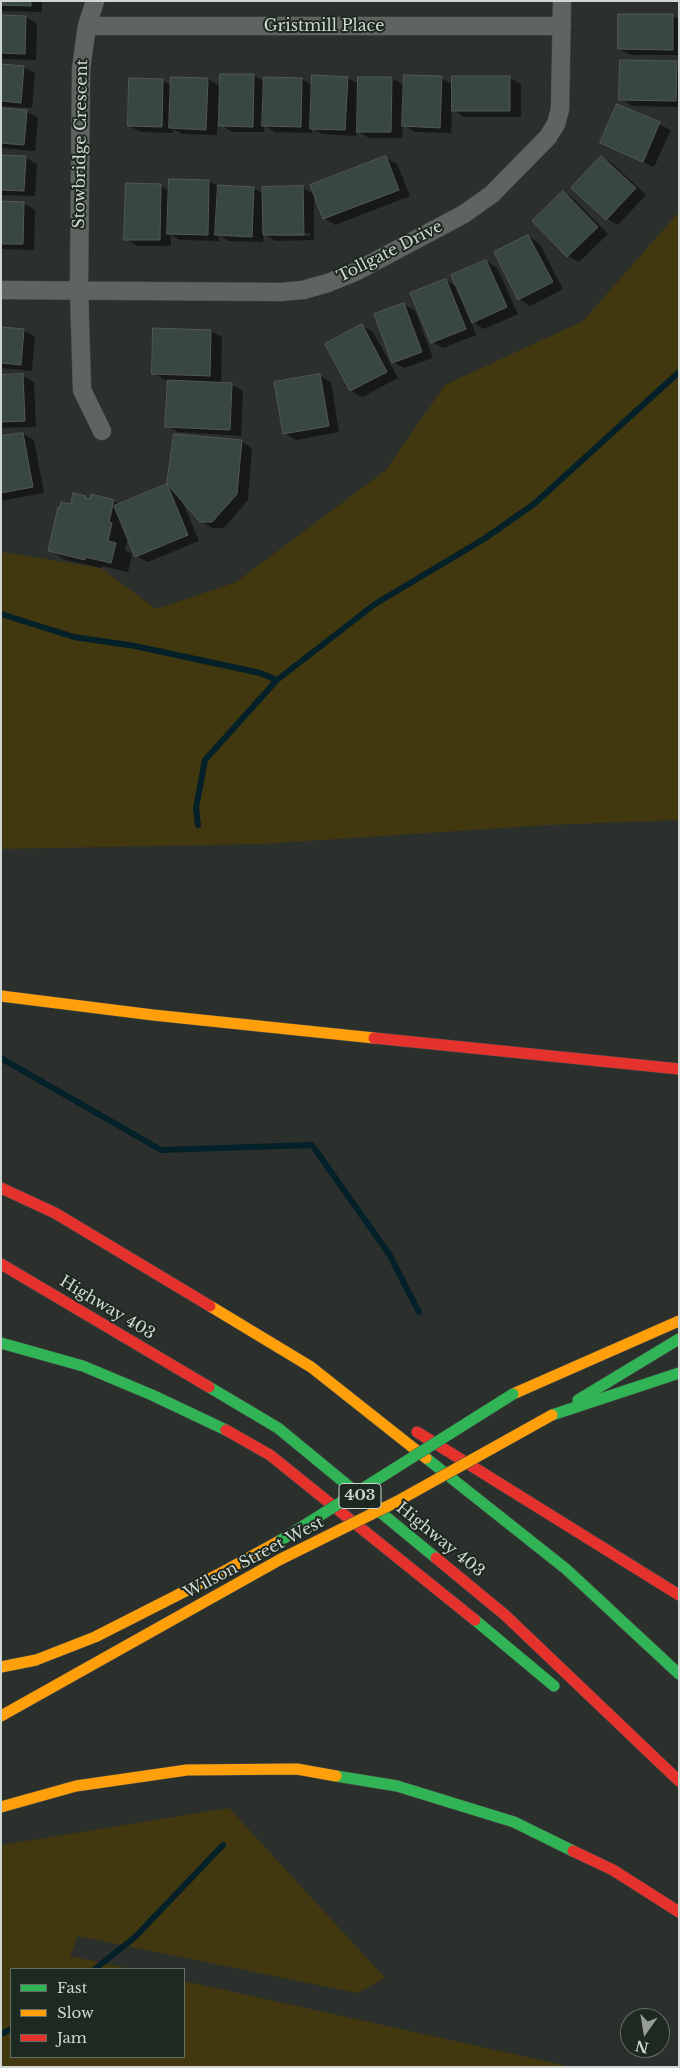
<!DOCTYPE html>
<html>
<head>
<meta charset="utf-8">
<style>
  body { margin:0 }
  #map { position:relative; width:680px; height:2068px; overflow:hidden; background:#2b302d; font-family:"Libre Baskerville",serif }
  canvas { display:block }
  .frame { position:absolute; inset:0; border:2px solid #d0d7d2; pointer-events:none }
  .legend { position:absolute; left:10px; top:1968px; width:175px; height:90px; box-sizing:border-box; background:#1e2922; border:1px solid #656f68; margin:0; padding:6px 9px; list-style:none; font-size:15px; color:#d0d7d2 }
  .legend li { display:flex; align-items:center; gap:10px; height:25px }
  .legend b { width:25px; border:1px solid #656f68 }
  .north { position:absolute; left:620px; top:2008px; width:50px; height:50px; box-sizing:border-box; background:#1e2922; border:1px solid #656f68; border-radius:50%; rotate:193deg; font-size:14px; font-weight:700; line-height:20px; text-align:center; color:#d0d7d2 }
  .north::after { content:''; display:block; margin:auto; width:18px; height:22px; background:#969d98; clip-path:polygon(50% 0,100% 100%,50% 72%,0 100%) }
</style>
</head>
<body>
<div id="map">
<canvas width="680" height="2068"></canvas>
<div class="frame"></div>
<ul class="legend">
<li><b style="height:6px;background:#30b455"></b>Fast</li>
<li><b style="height:6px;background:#ff9f0a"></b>Slow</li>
<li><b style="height:6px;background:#e5322d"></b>Jam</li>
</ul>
<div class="north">N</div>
</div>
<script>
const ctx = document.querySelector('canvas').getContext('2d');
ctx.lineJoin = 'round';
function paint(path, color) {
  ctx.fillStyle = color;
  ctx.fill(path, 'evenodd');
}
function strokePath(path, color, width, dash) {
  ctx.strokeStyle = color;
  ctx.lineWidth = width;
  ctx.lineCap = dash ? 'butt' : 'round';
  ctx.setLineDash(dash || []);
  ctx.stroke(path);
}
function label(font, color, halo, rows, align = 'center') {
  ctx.font = font + ' "Libre Baskerville",serif';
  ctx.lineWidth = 4;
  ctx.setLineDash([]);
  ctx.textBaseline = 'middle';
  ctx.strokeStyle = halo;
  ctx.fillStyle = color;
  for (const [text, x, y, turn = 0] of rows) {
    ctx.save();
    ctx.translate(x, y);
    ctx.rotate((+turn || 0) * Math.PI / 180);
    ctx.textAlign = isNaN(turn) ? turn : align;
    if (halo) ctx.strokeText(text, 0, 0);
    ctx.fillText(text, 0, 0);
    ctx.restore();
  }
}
paint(new Path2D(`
  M 679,212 L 679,820 L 548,825 L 261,844 L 1,849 L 1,552 L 101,568 L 156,609 L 236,582 L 386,470 L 445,385 L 583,321 Z
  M 229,1808 L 385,1978 L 357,1993 L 78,1936 L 70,1956 L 130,1969 L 11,1969 L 11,2057 L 184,2057 L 184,1981 L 572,2067 L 1,2067 L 1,1845 Z`), '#423810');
paint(new Path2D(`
  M 1,1 L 42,1 L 42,12 L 1,11 Z
  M 1,16 L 26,17 L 37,24 L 36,60 L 1,59 Z
  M 673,16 L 679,19 L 679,55 L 630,55 L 619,49 Z
  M 677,62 L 679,63 L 679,107 L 632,106 L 621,99 Z
  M 1,65 L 24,67 L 35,73 L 32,108 L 1,106 Z
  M 253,75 L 265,82 L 302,79 L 313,86 L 314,76 L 348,78 L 359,84 L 392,78 L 405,86 L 441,78 L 453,85 L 510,78 L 521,84 L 521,117 L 464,117 L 452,109 L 451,133 L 415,132 L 403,125 L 402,138 L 369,138 L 357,131 L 356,136 L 322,134 L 312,128 L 312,133 L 275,132 L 264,125 L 264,132 L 232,132 L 221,125 L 221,95 L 219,95 L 217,135 L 182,134 L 173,129 L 173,133 L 141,132 L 129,126 L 163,81 L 172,86 L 208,79 L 221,87 Z
  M 618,105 L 671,130 L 654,167 L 601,142 Z
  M 1,109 L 26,111 L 38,118 L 35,151 L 1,148 Z
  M 1,156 L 25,157 L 37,164 L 35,196 L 1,195 Z
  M 602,157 L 613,164 L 646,195 L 618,225 L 607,219 Z
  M 386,158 L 397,164 L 410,196 L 335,225 L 324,218 Z
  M 209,181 L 218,186 L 254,188 L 264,194 L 303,188 L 314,194 L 314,240 L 275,241 L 264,234 L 263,242 L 228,241 L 219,235 L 219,241 L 180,240 L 171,235 L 171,246 L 137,246 L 126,239 L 161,186 L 170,191 ZM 310,233 L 310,236 L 274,236 L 274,234 Z
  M 563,192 L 574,199 L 608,234 L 579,262 L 568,256 Z
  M 1,203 L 23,203 L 35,210 L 34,250 L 1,249 Z
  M 528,236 L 539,243 L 563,289 L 530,306 L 519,299 Z
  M 486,261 L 497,268 L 518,314 L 484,329 L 471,321 L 476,335 L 443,348 L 432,342 L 446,280 L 457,287 Z
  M 404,304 L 415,311 L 433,358 L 404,368 L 393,362 Z
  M 362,326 L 373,332 L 398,378 L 362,397 L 351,391 L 327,344 Z
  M 1,328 L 24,330 L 35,337 L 32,371 L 1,368 Z
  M 154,329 L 211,331 L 222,337 L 221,384 L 232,385 L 243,391 L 241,436 L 178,432 L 167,426 L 169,380 L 165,380 L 153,373 Z
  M 319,375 L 331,382 L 339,432 L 296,440 L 284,433 Z
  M 1,376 L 23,376 L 34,382 L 36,427 L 1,428 Z
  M 23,434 L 34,440 L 44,493 L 1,501 L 1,438 Z
  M 241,441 L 252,448 L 248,500 L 224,528 L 212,528 L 201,521 L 182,500 L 199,541 L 148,562 L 136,556 L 128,536 L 125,550 L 132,554 L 128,572 L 102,566 L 101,568 L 66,560 L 49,550 L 72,506 L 85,497 L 91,500 L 92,496 L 114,501 L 120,505 L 169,485 Z`), '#0007');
strokePath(new Path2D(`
  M 1,614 L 74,637 L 135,646 L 260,673 L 277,680
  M 198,825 L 196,808 L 205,760 L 277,680 L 375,604 L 484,539 L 534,504 L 679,372
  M 1,1058 L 161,1150 L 312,1145 L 389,1254 L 419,1312
  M 95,1969 L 135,1937 L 223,1845
  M 1,2034 L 11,2029`), '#042028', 6);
const building = new Path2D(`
  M 1,1 L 31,1 L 31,6 L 1,5 Z
  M 618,14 L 673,14 L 673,50 L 618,49 Z
  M 1,15 L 26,16 L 25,54 L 1,53 Z
  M 620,60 L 677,61 L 676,101 L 619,100 Z
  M 1,64 L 24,66 L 21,103 L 1,101 Z
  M 220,74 L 254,74 L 253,127 L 219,126 Z
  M 312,75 L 348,77 L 345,130 L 310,129 Z
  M 404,75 L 442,76 L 440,128 L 402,126 Z
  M 452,76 L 510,76 L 510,111 L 452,111 Z
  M 171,77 L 208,78 L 206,130 L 169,128 Z
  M 264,77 L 302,78 L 301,127 L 262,126 Z
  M 358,77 L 392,77 L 391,132 L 357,132 Z
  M 129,78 L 163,79 L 162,127 L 128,126 Z
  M 617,104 L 660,122 L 643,162 L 600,143 Z
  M 1,108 L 27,110 L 24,145 L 1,143 Z
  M 1,155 L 26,156 L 24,191 L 1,190 Z
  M 386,156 L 399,190 L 323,219 L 310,185 Z
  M 601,156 L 636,188 L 606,220 L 571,188 Z
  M 169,179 L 209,180 L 208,235 L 167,234 Z
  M 126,183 L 161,184 L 160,240 L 124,240 Z
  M 218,185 L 254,187 L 252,237 L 215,235 Z
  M 303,186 L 304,235 L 263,235 L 262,187 Z
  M 563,191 L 598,227 L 567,257 L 532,221 Z
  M 1,201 L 24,202 L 23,244 L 1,244 Z
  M 528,235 L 553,282 L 518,300 L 494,252 Z
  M 486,260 L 507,307 L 472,323 L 451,275 Z
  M 446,279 L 466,329 L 431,343 L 410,293 Z
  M 404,303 L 422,352 L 392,363 L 374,314 Z
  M 362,324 L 387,372 L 350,391 L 325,344 Z
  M 1,327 L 24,329 L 21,365 L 1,363 Z
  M 153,328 L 211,330 L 210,376 L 152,374 Z
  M 23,374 L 25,421 L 1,422 L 1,375 Z
  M 320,374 L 329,426 L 283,434 L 274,382 Z
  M 168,380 L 232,383 L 230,430 L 165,427 Z
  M 23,433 L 33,487 L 1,493 L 1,436 Z
  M 174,434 L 242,440 L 237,494 L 212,522 L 200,522 L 167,484 Z
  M 167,484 L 188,535 L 135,557 L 114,506 Z
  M 73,493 L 86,496 L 85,498 L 90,499 L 91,494 L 114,500 L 109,522 L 112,523 L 108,541 L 116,543 L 111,563 L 85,557 L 85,560 L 48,551 L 58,507 L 60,507 L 61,502 L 71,504 Z`);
paint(building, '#384644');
strokePath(building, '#535857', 1);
const street = new Path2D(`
  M 95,1 L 87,26 L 81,69 L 79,289 L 82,390 L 102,431
  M 87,26 L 562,26
  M 1,290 L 281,292 L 303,290 L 328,283 L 355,272 L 464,214 L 492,194 L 548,137 L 556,124 L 560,109 L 562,1`);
const fast = new Path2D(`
  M 1,1343 L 83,1366 L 152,1395 L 226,1430
  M 209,1387 L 278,1428 L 436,1558
  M 578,1400 L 679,1339
  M 552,1415 L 679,1373
  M 426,1458 L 566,1569 L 679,1674
  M 475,1620 L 554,1686
  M 336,1776 L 397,1786 L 514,1822 L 573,1851`);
const slow = new Path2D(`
  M 1,996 L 153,1015 L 374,1038
  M 210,1306 L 311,1367 L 426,1458
  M 513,1394 L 679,1321
  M 1,1667 L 36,1660 L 95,1637 L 219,1574 L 281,1540
  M 1,1716 L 281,1559
  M 1,1807 L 76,1786 L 187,1770 L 297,1769 L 336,1776`);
const jam = new Path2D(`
  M 374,1038 L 679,1069
  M 1,1188 L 55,1213 L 210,1306
  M 1,1264 L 209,1387
  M 226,1430 L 270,1455 L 475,1620
  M 417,1432 L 679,1595
  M 436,1558 L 505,1615 L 679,1781
  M 573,1851 L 613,1870 L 679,1912`);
strokePath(street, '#494d4b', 19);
strokePath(fast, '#494d4b', 12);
strokePath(slow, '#494d4b', 12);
strokePath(jam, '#494d4b', 12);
strokePath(street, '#5f6461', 18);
strokePath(fast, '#30b455', 11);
strokePath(slow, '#ff9f0a', 11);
strokePath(jam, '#e5322d', 11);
const fastBridge = new Path2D(`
  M 281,1540 L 513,1394`);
const slowBridge = new Path2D(`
  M 281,1559 L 396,1502 L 552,1415`);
strokePath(fastBridge, '#494d4b', 12, []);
strokePath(slowBridge, '#494d4b', 12, []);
strokePath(fastBridge, '#30b455', 11);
strokePath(slowBridge, '#ff9f0a', 11);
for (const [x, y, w] of [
  [360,1496,42]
]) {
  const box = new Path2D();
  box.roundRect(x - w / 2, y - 12.5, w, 25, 4);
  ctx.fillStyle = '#1e2922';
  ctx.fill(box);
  strokePath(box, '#d0d7d2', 1);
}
label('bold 15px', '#d0d7d2', null, [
  ["403",360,1496]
]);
label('16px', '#d0d7d2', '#1e2922', [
  ["Gristmill Place",324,26],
  ["Stowbridge Crescent",81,144,-89],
  ["Tollgate Drive",390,252,-27],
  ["Highway 403",107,1308,31],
  ["Highway 403",440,1540,39],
  ["Wilson Street West",254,1558,-28]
]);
</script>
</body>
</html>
